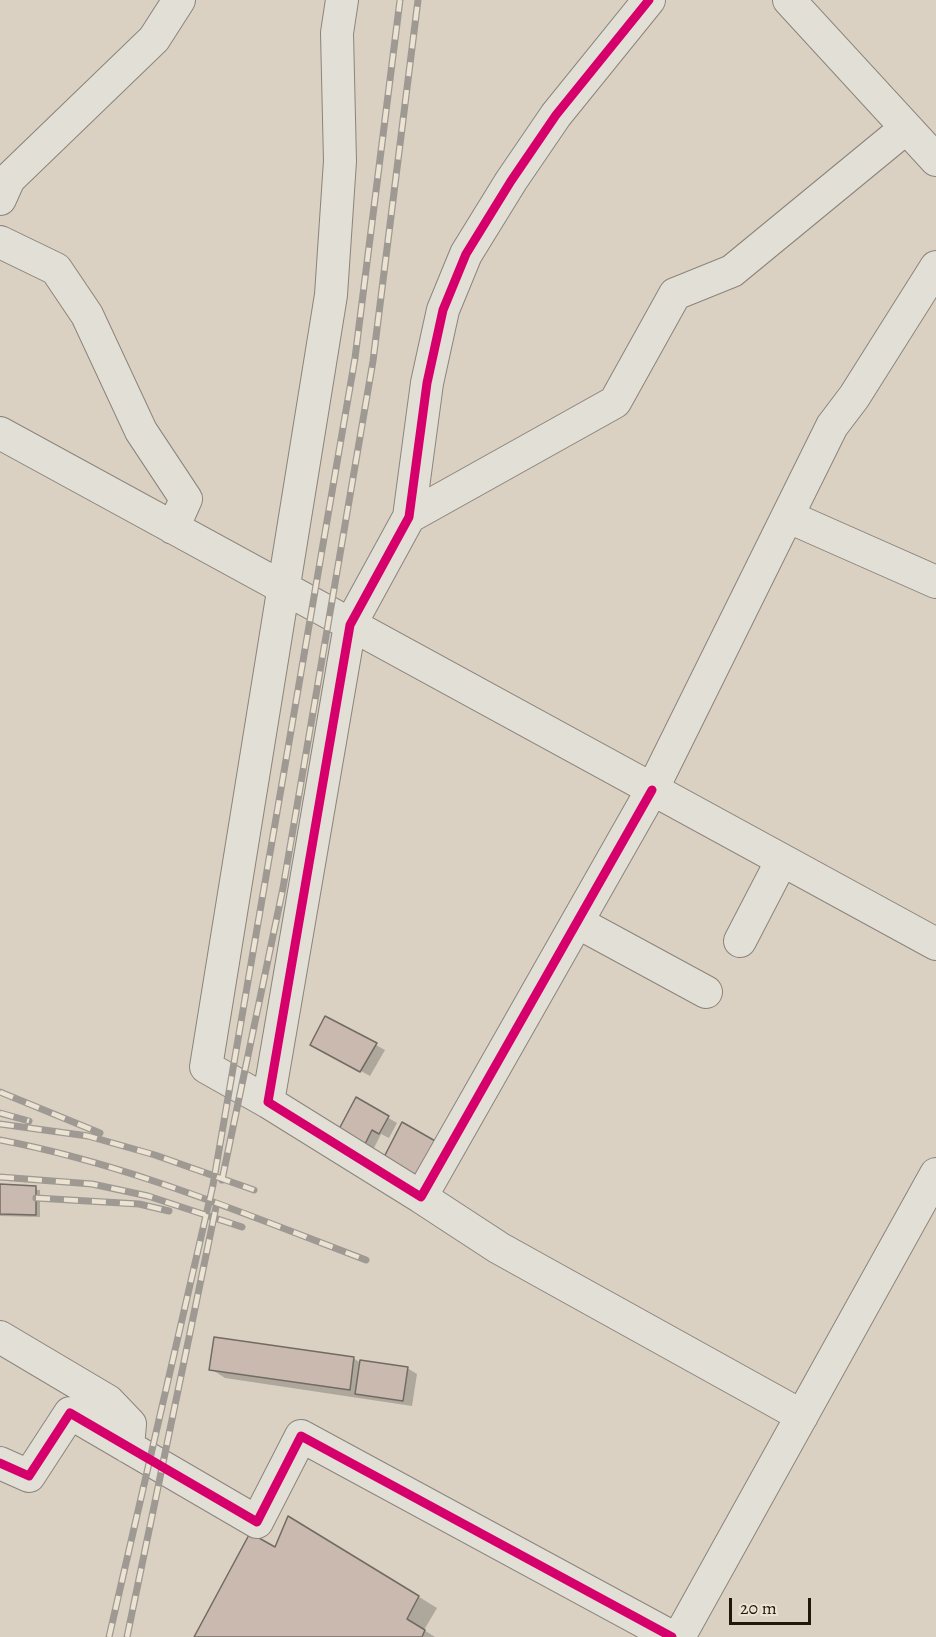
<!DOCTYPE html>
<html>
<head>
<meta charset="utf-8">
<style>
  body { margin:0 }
  #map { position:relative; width:936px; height:1637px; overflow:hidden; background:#dad1c3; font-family:Alegreya,serif }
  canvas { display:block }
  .scale { position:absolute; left:729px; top:1598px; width:82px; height:27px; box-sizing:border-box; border:3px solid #22170d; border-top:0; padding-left:8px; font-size:18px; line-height:21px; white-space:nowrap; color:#22170d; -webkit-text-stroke:4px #ede3d2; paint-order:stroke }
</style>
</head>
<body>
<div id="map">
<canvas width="936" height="1637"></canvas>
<div class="scale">20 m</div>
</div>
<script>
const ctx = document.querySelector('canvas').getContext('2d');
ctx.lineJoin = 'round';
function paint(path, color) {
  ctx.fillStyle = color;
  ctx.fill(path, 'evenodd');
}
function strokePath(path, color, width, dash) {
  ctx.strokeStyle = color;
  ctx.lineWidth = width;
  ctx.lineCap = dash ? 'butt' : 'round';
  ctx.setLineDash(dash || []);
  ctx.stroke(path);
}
paint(new Path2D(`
  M 326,1018 L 385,1050 L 370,1076 L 312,1044 Z
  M 356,1099 L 397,1123 L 389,1138 L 381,1134 L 373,1150 L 340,1131 Z
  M 0,1186 L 40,1190 L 40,1217 L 0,1216 Z
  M 353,1358 L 361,1363 L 407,1368 L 417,1374 L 412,1406 L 225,1378 L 211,1369 Z
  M 307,1528 L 437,1608 L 424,1630 L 435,1637 L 195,1637 L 276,1549 Z`), '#0003');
const building = new Path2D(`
  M 325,1016 L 377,1043 L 360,1072 L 310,1045 Z
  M 356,1097 L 389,1116 L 379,1134 L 372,1130 L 364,1146 L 338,1131 Z
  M 402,1122 L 437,1142 L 417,1177 L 383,1159 Z
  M 0,1184 L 36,1186 L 36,1215 L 0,1214 Z
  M 214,1337 L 354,1357 L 350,1390 L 209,1370 Z
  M 360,1360 L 408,1367 L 403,1401 L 355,1394 Z
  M 288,1516 L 419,1596 L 407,1619 L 425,1630 L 422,1637 L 194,1637 L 250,1533 L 275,1547 Z`);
paint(building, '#c9b9af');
strokePath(building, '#716b63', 1.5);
const minor = new Path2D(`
  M 649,0 L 556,115 L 511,181 L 466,254 L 443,310 L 427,383 L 409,517 L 350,625 L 268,1102 L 421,1197 L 652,790 L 832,426 L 854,397 L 936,267
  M 789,0 L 936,160
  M 0,199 L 9,179 L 154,39 L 179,0
  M 0,242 L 56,269 L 87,315 L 141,431 L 186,499 L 173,528
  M 0,433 L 936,944
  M 409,517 L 615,402 L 675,294 L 732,271 L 906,128
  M 789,517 L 936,582
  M 577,922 L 706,992
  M 740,941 L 782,860
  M 268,1102 L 206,1067 L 331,295 L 340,161 L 337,33 L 342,0
  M 421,1197 L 499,1248 L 802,1416
  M 0,1337 L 108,1401 L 130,1424 L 128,1447
  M 0,1463 L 29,1476 L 70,1413 L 257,1522 L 301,1436 L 672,1637
  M 679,1637 L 936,1174`);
strokePath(minor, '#8b847b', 34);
strokePath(minor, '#e2dfd7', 32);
const rail = new Path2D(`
  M 0,1092 L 100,1133
  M 0,1113 L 29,1121
  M 0,1124 L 88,1136 L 155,1155 L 254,1190
  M 0,1140 C 127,1164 245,1214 366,1260
  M 0,1177 L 92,1184 L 148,1196 L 242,1227
  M 222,1180 L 283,888 L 373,361 L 418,0
  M 36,1198 L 139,1204 L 169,1211
  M 109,1637 L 213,1185 L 355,358 L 400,0
  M 127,1637 L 216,1207`);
strokePath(rail, '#9e9a93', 7);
strokePath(rail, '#ede3d2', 4.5, [14]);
strokePath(new Path2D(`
  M 649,0 L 556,115 L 511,181 L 466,254 L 443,310 L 427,383 L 409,517 L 350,625 L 268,1102 L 421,1197 L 652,790
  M 0,1463 L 29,1476 L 70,1413 L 257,1522 L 301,1436 L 672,1637`), '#d6006c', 9);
</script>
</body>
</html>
